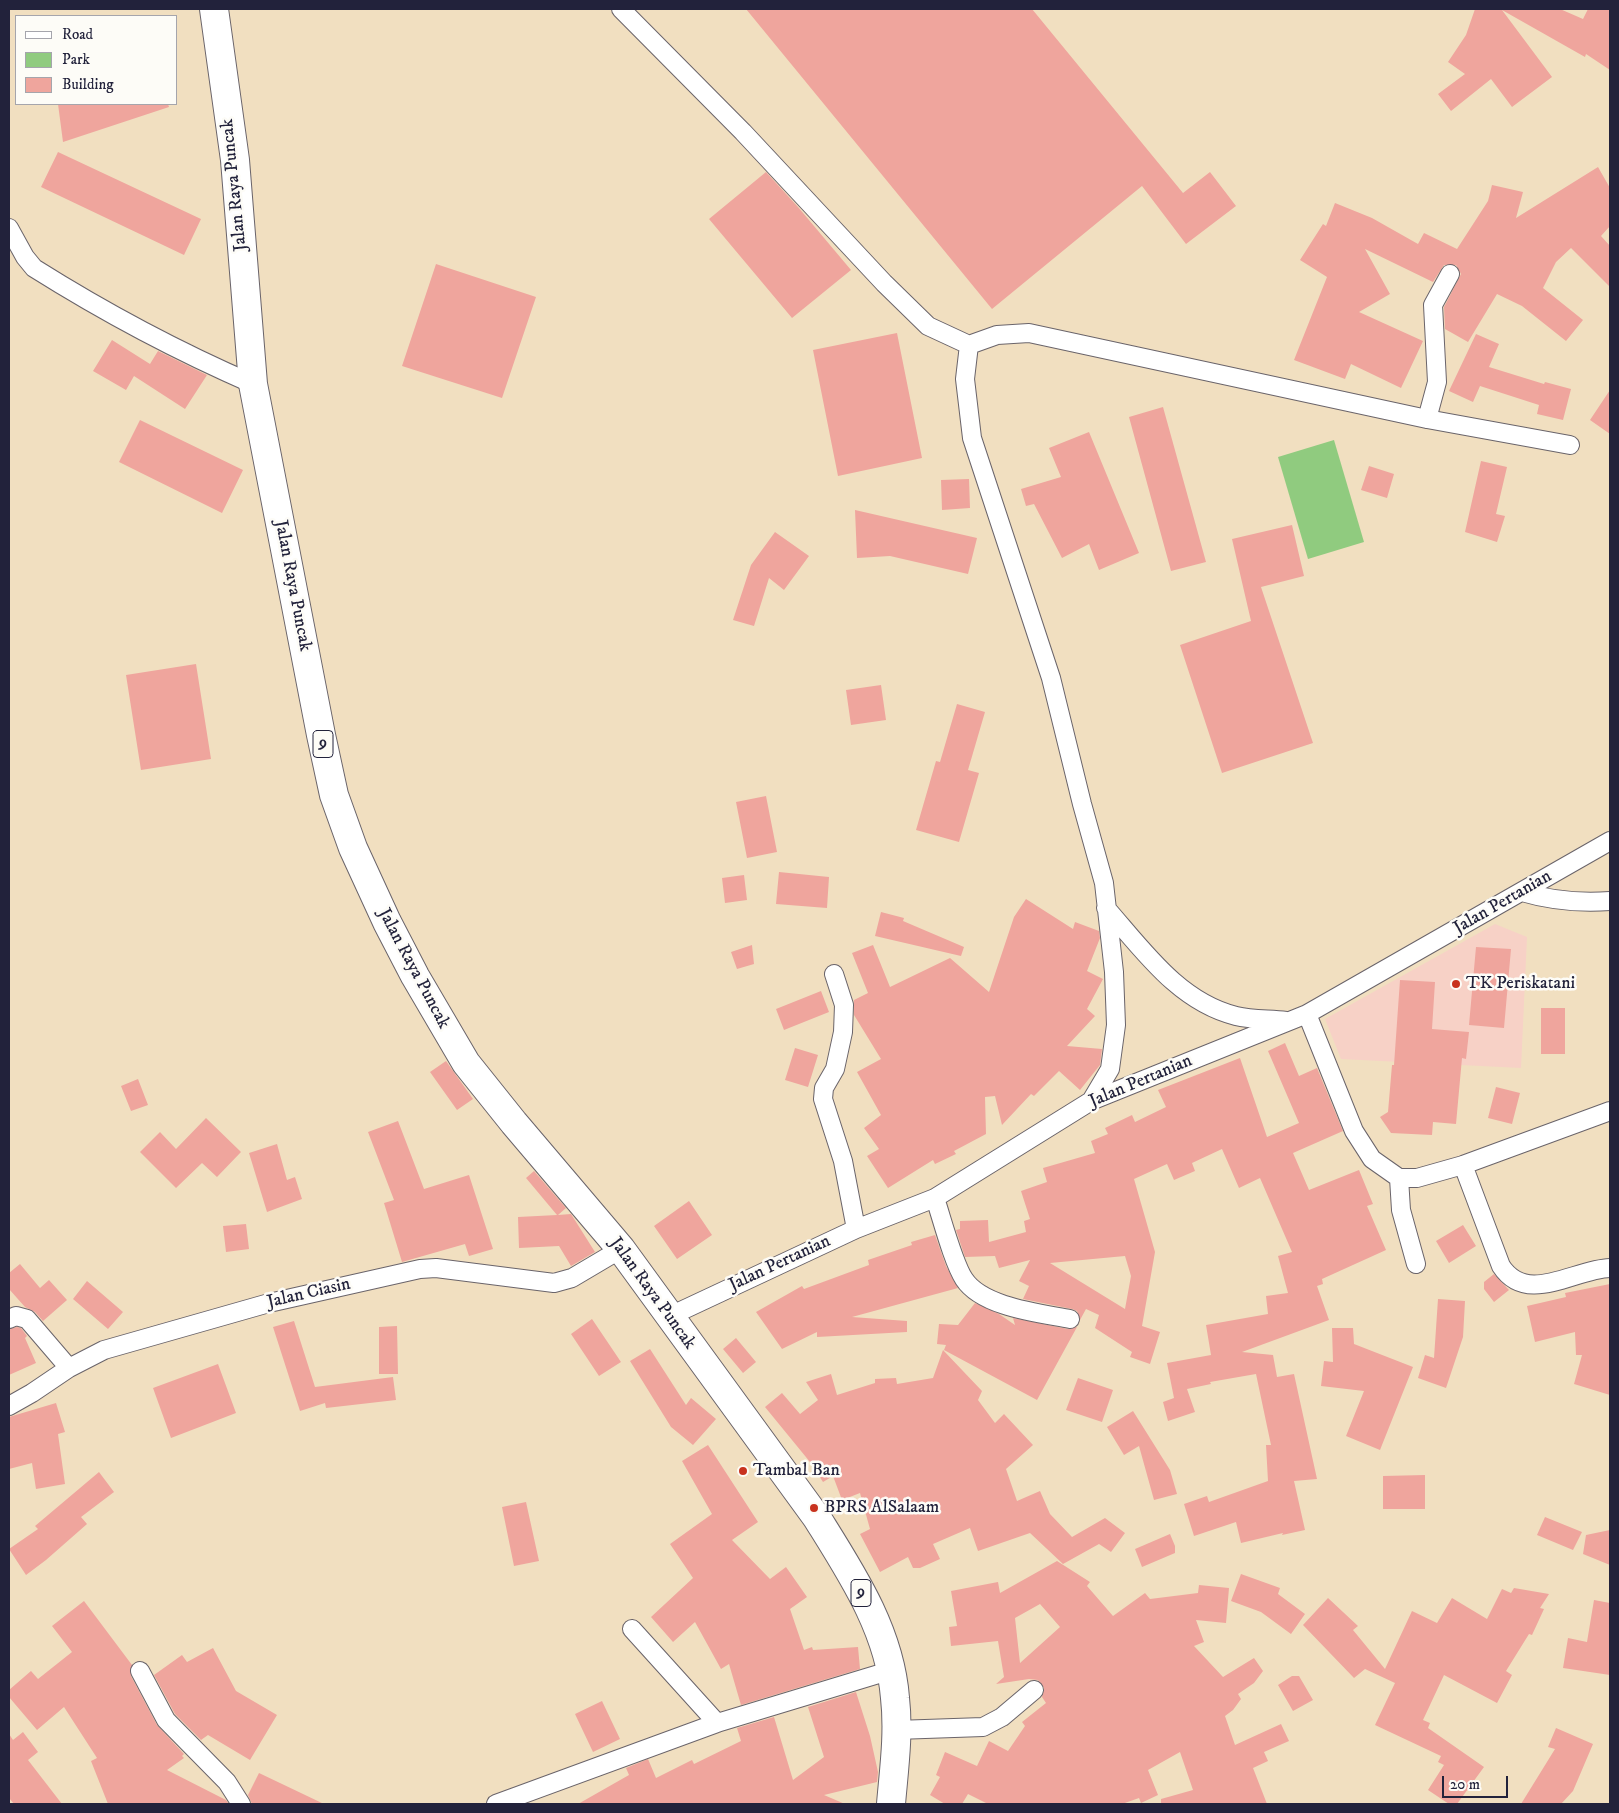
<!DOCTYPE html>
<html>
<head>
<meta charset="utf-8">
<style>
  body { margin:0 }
  #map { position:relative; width:1619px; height:1813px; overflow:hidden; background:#f1dfc0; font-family:"IM FELL DW Pica",serif }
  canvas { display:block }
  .frame { position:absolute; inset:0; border:10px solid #22223b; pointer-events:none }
  .legend { position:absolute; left:15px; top:15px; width:162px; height:90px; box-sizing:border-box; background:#fdfcf7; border:1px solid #a5a5ac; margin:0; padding:6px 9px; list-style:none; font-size:15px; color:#22223b }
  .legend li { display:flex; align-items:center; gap:10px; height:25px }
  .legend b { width:25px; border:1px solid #a5a5ac }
  .scale { position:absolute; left:1442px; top:1776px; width:66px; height:22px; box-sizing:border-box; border:2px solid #22223b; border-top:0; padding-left:6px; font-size:15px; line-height:18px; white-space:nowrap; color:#22223b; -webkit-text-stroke:4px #fdfcf7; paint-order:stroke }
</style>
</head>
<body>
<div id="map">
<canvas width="1619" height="1813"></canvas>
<div class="frame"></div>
<ul class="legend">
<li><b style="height:6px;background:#fff"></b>Road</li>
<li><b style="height:14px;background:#90cb7f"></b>Park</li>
<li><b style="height:14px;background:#efa59d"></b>Building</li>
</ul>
<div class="scale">20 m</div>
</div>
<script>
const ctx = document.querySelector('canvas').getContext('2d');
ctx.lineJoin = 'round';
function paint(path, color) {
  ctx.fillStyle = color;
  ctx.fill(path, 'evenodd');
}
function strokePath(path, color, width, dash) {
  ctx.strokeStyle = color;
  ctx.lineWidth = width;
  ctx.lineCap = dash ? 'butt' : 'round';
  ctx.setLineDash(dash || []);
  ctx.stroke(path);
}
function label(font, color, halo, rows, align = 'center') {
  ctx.font = font + ' "IM FELL DW Pica",serif';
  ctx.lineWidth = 5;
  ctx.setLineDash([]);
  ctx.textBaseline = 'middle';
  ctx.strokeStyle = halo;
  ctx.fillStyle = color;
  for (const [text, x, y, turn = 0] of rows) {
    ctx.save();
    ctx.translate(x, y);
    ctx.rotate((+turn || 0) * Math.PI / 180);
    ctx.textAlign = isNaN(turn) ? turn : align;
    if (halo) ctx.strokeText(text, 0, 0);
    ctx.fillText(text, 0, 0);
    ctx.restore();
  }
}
paint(new Path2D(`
  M 1495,924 L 1527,937 L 1521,1068 L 1341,1059 L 1325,1019 Z`), '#f7d1c6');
paint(new Path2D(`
  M 1334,440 L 1364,542 L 1308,559 L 1278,457 Z`), '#90cb7f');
paint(new Path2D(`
  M 746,9 L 1032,9 L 1183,193 L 1210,172 L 1236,206 L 1186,244 L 1142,186 L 992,309 Z
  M 1475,9 L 1560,9 L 1583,19 L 1588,9 L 1610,9 L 1610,70 L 1586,54 L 1585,57 L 1502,10 L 1552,77 L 1512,107 L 1491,79 L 1451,111 L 1438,94 L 1465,74 L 1448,62 L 1466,35 Z
  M 58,104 L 168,104 L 169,107 L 63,142 Z
  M 58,152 L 201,219 L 184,255 L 41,187 Z
  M 1598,167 L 1610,188 L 1610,226 L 1601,236 L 1610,246 L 1610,287 L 1571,248 L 1556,262 L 1543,288 L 1583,320 L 1566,341 L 1522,306 L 1497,294 L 1468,342 L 1445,329 L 1444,307 L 1461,274 L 1456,265 L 1444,265 L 1433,282 L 1365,249 L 1390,294 L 1359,312 L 1423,341 L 1401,388 L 1351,364 L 1345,379 L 1294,360 L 1327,277 L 1300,260 L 1323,224 L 1326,226 L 1335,203 L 1372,218 L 1418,244 L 1424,233 L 1457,249 L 1488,201 L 1492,185 L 1523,192 L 1516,218 Z
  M 766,172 L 798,207 L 851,270 L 792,318 L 709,219 Z
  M 436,264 L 536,297 L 502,398 L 402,366 Z
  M 897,333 L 922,458 L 838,476 L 813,350 Z
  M 1476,334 L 1499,344 L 1489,367 L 1544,384 L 1545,382 L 1571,389 L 1563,420 L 1537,414 L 1539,405 L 1480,386 L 1473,402 L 1449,391 Z
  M 112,340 L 150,364 L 158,351 L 207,375 L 185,409 L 134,376 L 126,390 L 93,371 Z
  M 1610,390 L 1610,434 L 1590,420 Z
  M 1163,407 L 1206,562 L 1171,571 L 1129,417 Z
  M 140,420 L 243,470 L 222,513 L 119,462 Z
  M 1089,432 L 1139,553 L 1099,570 L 1089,544 L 1062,558 L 1034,504 L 1026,506 L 1021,489 L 1061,477 L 1049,448 Z
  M 1481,461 L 1507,467 L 1496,514 L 1505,516 L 1497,542 L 1465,532 Z
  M 1369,466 L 1394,474 L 1387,498 L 1361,490 Z
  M 969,479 L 970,508 L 942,510 L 941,480 Z
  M 855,510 L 977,538 L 968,574 L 890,556 L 857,558 Z
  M 1292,525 L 1304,576 L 1261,587 L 1313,743 L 1222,773 L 1180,645 L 1251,621 L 1232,539 Z
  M 775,532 L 809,556 L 784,590 L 769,578 L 754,626 L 733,620 L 751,565 Z
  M 196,664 L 211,759 L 141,770 L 126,675 Z
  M 881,685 L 886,720 L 851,725 L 846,690 Z
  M 957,704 L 985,712 L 968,770 L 979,773 L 959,842 L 916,830 L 936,761 L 940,762 Z
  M 766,796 L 777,852 L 747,858 L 736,802 Z
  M 779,872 L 829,877 L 827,908 L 776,904 Z
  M 744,875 L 747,900 L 725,903 L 722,878 Z
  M 1026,899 L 1073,929 L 1075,922 L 1099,931 L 1100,938 L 1087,971 L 1103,979 L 1087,1009 L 1095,1016 L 1067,1046 L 1102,1049 L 1100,1065 L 1080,1090 L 1059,1071 L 1034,1096 L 1031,1094 L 1002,1125 L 995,1096 L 985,1097 L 986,1134 L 954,1151 L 956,1154 L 935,1164 L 933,1160 L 888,1188 L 867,1156 L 879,1149 L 864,1128 L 881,1115 L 857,1072 L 881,1059 L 854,1015 L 854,1000 L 868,993 L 852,953 L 873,945 L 890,987 L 950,958 L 989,992 L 1014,917 Z
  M 881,912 L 904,918 L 903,921 L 964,947 L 961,956 L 875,936 Z
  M 752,945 L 754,964 L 737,969 L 731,952 Z
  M 1476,947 L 1511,949 L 1504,1028 L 1469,1025 Z
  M 1400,980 L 1435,982 L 1432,1029 L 1469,1032 L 1466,1059 L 1462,1058 L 1456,1124 L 1433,1122 L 1432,1135 L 1391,1133 L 1380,1117 L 1388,1112 L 1392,1065 L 1394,1065 Z
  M 821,991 L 829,1012 L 784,1030 L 776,1009 Z
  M 1541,1008 L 1565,1008 L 1565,1054 L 1541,1054 Z
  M 1285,1043 L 1299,1076 L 1317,1068 L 1343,1131 L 1293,1153 L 1309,1190 L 1359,1170 L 1373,1204 L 1367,1206 L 1386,1250 L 1322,1279 L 1323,1284 L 1317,1286 L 1329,1320 L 1242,1352 L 1273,1355 L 1277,1377 L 1294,1374 L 1317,1479 L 1294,1481 L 1305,1530 L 1282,1535 L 1283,1533 L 1241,1543 L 1236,1522 L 1194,1536 L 1184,1504 L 1207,1496 L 1209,1502 L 1268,1481 L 1266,1445 L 1271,1445 L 1256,1374 L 1210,1382 L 1211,1384 L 1187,1389 L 1195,1412 L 1168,1421 L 1163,1402 L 1174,1398 L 1167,1363 L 1211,1355 L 1206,1325 L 1268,1314 L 1266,1296 L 1288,1293 L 1278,1256 L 1292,1252 L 1260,1178 L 1239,1188 L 1222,1149 L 1192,1163 L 1195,1171 L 1174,1180 L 1167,1164 L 1134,1179 L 1155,1252 L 1142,1326 L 1160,1332 L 1150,1364 L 1130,1357 L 1132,1352 L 1095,1328 L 1099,1315 L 1086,1309 L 1080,1320 L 1077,1311 L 1072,1309 L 1023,1299 L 1029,1286 L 1019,1281 L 1030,1260 L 999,1268 L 995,1256 L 965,1257 L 956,1230 L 960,1229 L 960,1221 L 988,1220 L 989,1242 L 1026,1232 L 1024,1221 L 1030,1219 L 1021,1191 L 1047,1182 L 1043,1168 L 1095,1153 L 1091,1141 L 1108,1134 L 1105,1128 L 1132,1115 L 1135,1122 L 1166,1107 L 1158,1090 L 1240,1058 L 1267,1137 L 1299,1123 L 1268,1051 ZM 1125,1256 L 1131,1276 L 1125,1309 L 1050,1263 Z
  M 795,1048 L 818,1055 L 808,1087 L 785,1080 Z
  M 446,1061 L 473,1099 L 457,1110 L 430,1072 Z
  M 138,1079 L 148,1105 L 131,1111 L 121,1086 Z
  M 1496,1087 L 1520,1093 L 1512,1124 L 1488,1118 Z
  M 206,1118 L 241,1152 L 217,1177 L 202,1163 L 176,1188 L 140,1152 L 160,1132 L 176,1149 Z
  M 398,1121 L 424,1189 L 469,1175 L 493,1249 L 469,1256 L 465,1244 L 402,1262 L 384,1203 L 394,1200 L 368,1132 Z
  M 277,1144 L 287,1180 L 295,1177 L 302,1199 L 267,1212 L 249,1153 Z
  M 534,1171 L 566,1208 L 558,1215 L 571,1214 L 595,1252 L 571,1266 L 559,1246 L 519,1248 L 518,1217 L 557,1215 L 526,1178 Z
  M 689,1201 L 712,1235 L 677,1259 L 654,1226 Z
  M 246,1224 L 249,1249 L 226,1252 L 223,1226 Z
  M 1463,1225 L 1476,1246 L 1449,1263 L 1436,1241 Z
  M 935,1235 L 946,1266 L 958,1288 L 852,1317 L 907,1321 L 907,1332 L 817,1337 L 817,1332 L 782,1349 L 756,1312 L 802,1286 L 804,1289 L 869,1265 L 868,1260 L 912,1245 L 911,1242 Z
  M 20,1264 L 40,1288 L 49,1280 L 67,1300 L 43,1321 L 35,1312 L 25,1307 L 9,1289 L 9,1273 Z
  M 1494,1274 L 1509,1290 L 1494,1302 L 1484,1289 L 1484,1282 Z
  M 87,1281 L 123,1312 L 108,1329 L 73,1299 Z
  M 1610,1284 L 1610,1395 L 1574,1384 L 1582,1355 L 1576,1355 L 1575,1332 L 1535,1342 L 1527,1306 L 1566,1297 L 1565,1293 Z
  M 1438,1299 L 1465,1301 L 1463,1337 L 1446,1388 L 1418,1378 L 1425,1355 L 1434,1358 Z
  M 975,1303 L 999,1314 L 1015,1325 L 1013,1318 L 1068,1329 L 1077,1327 L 1037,1400 L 944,1350 L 946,1345 L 937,1344 L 939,1324 L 958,1325 Z
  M 592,1319 L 621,1362 L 599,1376 L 571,1334 Z
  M 294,1321 L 315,1387 L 393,1377 L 396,1400 L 326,1408 L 325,1403 L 300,1411 L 273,1327 Z
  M 397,1326 L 398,1374 L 379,1374 L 379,1327 Z
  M 17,1327 L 21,1328 L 27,1336 L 25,1338 L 36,1363 L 9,1375 L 9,1329 Z
  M 1332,1328 L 1353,1328 L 1354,1344 L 1413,1367 L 1380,1450 L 1346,1436 L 1364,1391 L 1321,1386 L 1324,1361 L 1333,1362 Z
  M 736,1338 L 756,1362 L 743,1373 L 723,1349 Z
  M 650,1349 L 686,1405 L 691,1398 L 716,1419 L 693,1445 L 671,1427 L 630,1361 Z
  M 943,1350 L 982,1391 L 978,1400 L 995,1423 L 1004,1414 L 1033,1445 L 1006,1469 L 1017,1501 L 1040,1491 L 1050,1514 L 1072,1537 L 1105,1518 L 1125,1533 L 1111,1552 L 1099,1544 L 1063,1564 L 1030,1533 L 978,1551 L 970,1528 L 933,1544 L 940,1559 L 920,1568 L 913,1568 L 908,1557 L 880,1572 L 860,1534 L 870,1529 L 860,1493 L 842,1500 L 833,1476 L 823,1482 L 810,1462 L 765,1407 L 782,1393 L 800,1414 L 818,1400 L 806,1382 L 831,1374 L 837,1395 L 875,1383 L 875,1379 L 896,1378 L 897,1384 L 933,1378 Z
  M 218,1364 L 236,1413 L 171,1438 L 153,1388 Z
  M 1078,1378 L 1113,1390 L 1102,1422 L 1066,1410 Z
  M 56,1403 L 65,1432 L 58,1434 L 65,1484 L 36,1489 L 32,1463 L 9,1469 L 9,1417 Z
  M 1133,1411 L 1170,1470 L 1177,1494 L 1154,1500 L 1139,1446 L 1124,1455 L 1107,1427 Z
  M 708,1445 L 758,1522 L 732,1540 L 770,1579 L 786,1567 L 807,1597 L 790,1609 L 804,1650 L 812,1647 L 813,1650 L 858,1647 L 860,1669 L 741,1705 L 729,1664 L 721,1669 L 695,1622 L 673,1642 L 651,1617 L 693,1578 L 670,1544 L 712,1514 L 682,1461 Z
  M 99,1472 L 114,1492 L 81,1517 L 87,1524 L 46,1560 L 26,1575 L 9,1549 L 38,1529 L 35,1526 Z
  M 1425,1475 L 1425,1509 L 1383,1509 L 1383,1476 Z
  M 526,1502 L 539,1561 L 514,1566 L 502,1507 Z
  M 1545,1517 L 1582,1532 L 1573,1550 L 1537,1535 Z
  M 1610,1530 L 1610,1565 L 1583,1554 L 1586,1535 Z
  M 1170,1534 L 1175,1546 L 1175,1553 L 1142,1567 L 1135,1549 Z
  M 1057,1561 L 1090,1582 L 1087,1586 L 1113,1616 L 1145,1593 L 1150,1599 L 1198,1593 L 1199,1585 L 1229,1588 L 1226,1623 L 1196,1620 L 1204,1642 L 1194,1646 L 1223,1677 L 1254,1658 L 1263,1671 L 1254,1683 L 1238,1694 L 1241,1699 L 1233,1710 L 1225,1716 L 1235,1745 L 1281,1724 L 1289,1741 L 1264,1752 L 1268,1761 L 1253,1768 L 1267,1804 L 1161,1804 L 1161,1799 L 1193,1790 L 1180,1752 L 1148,1770 L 1158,1795 L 1141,1803 L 1139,1798 L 1122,1804 L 988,1804 L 968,1794 L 962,1804 L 945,1804 L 930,1795 L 940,1777 L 936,1775 L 945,1752 L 977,1766 L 989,1741 L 1008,1751 L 1025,1726 L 1022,1722 L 1046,1703 L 1042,1697 L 1044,1688 L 1038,1680 L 1029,1679 L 996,1684 L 1004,1677 L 998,1641 L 951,1646 L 949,1627 L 957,1626 L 951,1591 L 998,1582 L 1000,1593 ZM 1040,1604 L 1060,1627 L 1020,1663 L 1015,1618 Z
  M 1241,1574 L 1280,1588 L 1278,1594 L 1305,1614 L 1291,1634 L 1261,1612 L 1231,1601 Z
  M 1514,1588 L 1549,1594 L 1540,1608 L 1544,1609 L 1532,1635 L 1529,1634 L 1506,1671 L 1512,1675 L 1497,1703 L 1444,1675 L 1423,1720 L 1430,1723 L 1428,1728 L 1484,1767 L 1457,1804 L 1449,1804 L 1428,1790 L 1444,1765 L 1438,1762 L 1441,1756 L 1375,1725 L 1395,1683 L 1365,1669 L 1354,1678 L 1303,1625 L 1328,1598 L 1358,1626 L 1353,1630 L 1385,1669 L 1412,1611 L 1437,1623 L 1452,1598 L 1487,1619 L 1502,1589 L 1511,1593 Z
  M 1594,1600 L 1610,1603 L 1610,1675 L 1563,1668 L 1568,1638 L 1587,1642 Z
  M 84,1601 L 132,1665 L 131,1676 L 157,1725 L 184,1754 L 182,1756 L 184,1758 L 167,1770 L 226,1800 L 229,1804 L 108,1804 L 91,1761 L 97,1758 L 64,1707 L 37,1730 L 9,1697 L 9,1690 L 31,1671 L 38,1679 L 72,1652 L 52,1626 Z
  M 213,1648 L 236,1691 L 277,1715 L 250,1760 L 208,1735 L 201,1740 L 175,1714 L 154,1675 L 182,1655 L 187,1662 Z
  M 1292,1676 L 1299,1676 L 1313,1700 L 1293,1711 L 1278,1685 Z
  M 856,1692 L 870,1736 L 878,1772 L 877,1782 L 824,1795 L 845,1804 L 578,1804 L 629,1775 L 626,1768 L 648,1759 L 656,1778 L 692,1760 L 694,1764 L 741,1741 L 737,1728 L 774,1717 L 793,1780 L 824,1757 L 808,1707 Z
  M 602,1701 L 620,1739 L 593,1752 L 575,1714 Z
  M 1556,1728 L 1593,1744 L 1573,1791 L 1561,1804 L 1521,1804 L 1555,1749 L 1548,1747 Z
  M 23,1732 L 38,1752 L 28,1760 L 62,1804 L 14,1804 L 9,1798 L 9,1734 L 13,1740 Z
  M 259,1773 L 324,1804 L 252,1804 L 248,1795 Z`), '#efa59d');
const street = new Path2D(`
  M 621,9 L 743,132 L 884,283 L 928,326 L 969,345 L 997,335 L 1029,333 L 1427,419 L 1570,445
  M 9,228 L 25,257 L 34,268 C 104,312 177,351 253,384
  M 969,345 L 965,379 L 972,438 L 1051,678 L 1082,804 L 1104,883 L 1114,972 L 1116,1025 L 1110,1069 L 1091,1101
  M 1427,419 L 1437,382 L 1433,305 L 1450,274
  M 1522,892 C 1549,900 1582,903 1610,901
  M 1106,908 C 1143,950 1179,1002 1236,1016 C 1252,1020 1270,1019 1286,1021
  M 834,974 L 844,1005 L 843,1032 L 835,1069 L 824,1088 L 823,1099 L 843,1161 L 856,1229
  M 1307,1014 L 1354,1131 L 1372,1159 L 1399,1178 L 1417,1178 L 1463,1165 L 1610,1111
  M 1463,1165 L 1501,1266 C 1527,1306 1574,1269 1610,1268
  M 1399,1178 L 1401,1210 L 1416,1264
  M 935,1198 C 942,1219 953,1262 964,1279 C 982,1307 1039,1313 1070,1319
  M 668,1317 L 856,1229 L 935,1198 L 1091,1101 L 1307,1014 L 1610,841
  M 9,1319 L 16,1316 L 27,1319 L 69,1368
  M 9,1406 L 32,1393 L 69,1368 L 104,1350 L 269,1303 L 420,1269 L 436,1268 L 554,1283 L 572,1278 L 621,1249
  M 632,1629 L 717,1723
  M 140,1671 L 166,1720 L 227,1782 L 241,1804
  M 896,1730 L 983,1727 L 1002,1717 L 1034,1690
  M 496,1804 L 717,1723 L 892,1670`);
const highway = new Path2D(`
  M 214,9 L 235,160 L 253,384 L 321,735 L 334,795 L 353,848 L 387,922 L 415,976 L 466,1063 L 514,1123 L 621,1249 L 817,1518 C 852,1574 890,1631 895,1698 C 899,1733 894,1769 891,1804`);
strokePath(street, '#6a646a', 20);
strokePath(highway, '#6a646a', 30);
strokePath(street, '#fff', 18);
strokePath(highway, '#fff', 28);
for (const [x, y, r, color] of [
  [1456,984,5,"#c8321e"],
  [743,1471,5,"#c8321e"],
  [814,1508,5,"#c8321e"]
]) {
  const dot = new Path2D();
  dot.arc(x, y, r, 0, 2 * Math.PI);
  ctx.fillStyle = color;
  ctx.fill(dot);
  strokePath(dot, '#fdfcf7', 2);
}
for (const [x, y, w] of [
  [323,744,20],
  [861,1593,20]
]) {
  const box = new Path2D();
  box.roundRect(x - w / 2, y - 13.5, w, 27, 4);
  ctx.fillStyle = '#fdfcf7';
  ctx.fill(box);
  strokePath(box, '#22223b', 1);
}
label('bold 16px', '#22223b', null, [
  ["9",323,744],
  ["9",861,1593]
]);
label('18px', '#22223b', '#fdfcf7', [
  ["Jalan Raya Puncak",235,185,-96],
  ["Jalan Raya Puncak",292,586,79],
  ["Jalan Pertanian",1503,903,-30],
  ["Jalan Raya Puncak",413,969,62],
  ["Jalan Pertanian",1141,1082,-23],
  ["Jalan Pertanian",780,1264,-25],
  ["Jalan Ciasin",309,1294,-13],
  ["Jalan Raya Puncak",652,1294,54]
]);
label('18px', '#22223b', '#fdfcf7', [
  ["TK Periskatani",1466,984],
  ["Tambal Ban",753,1471],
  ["BPRS AlSalaam",824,1508]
], 'left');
</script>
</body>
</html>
